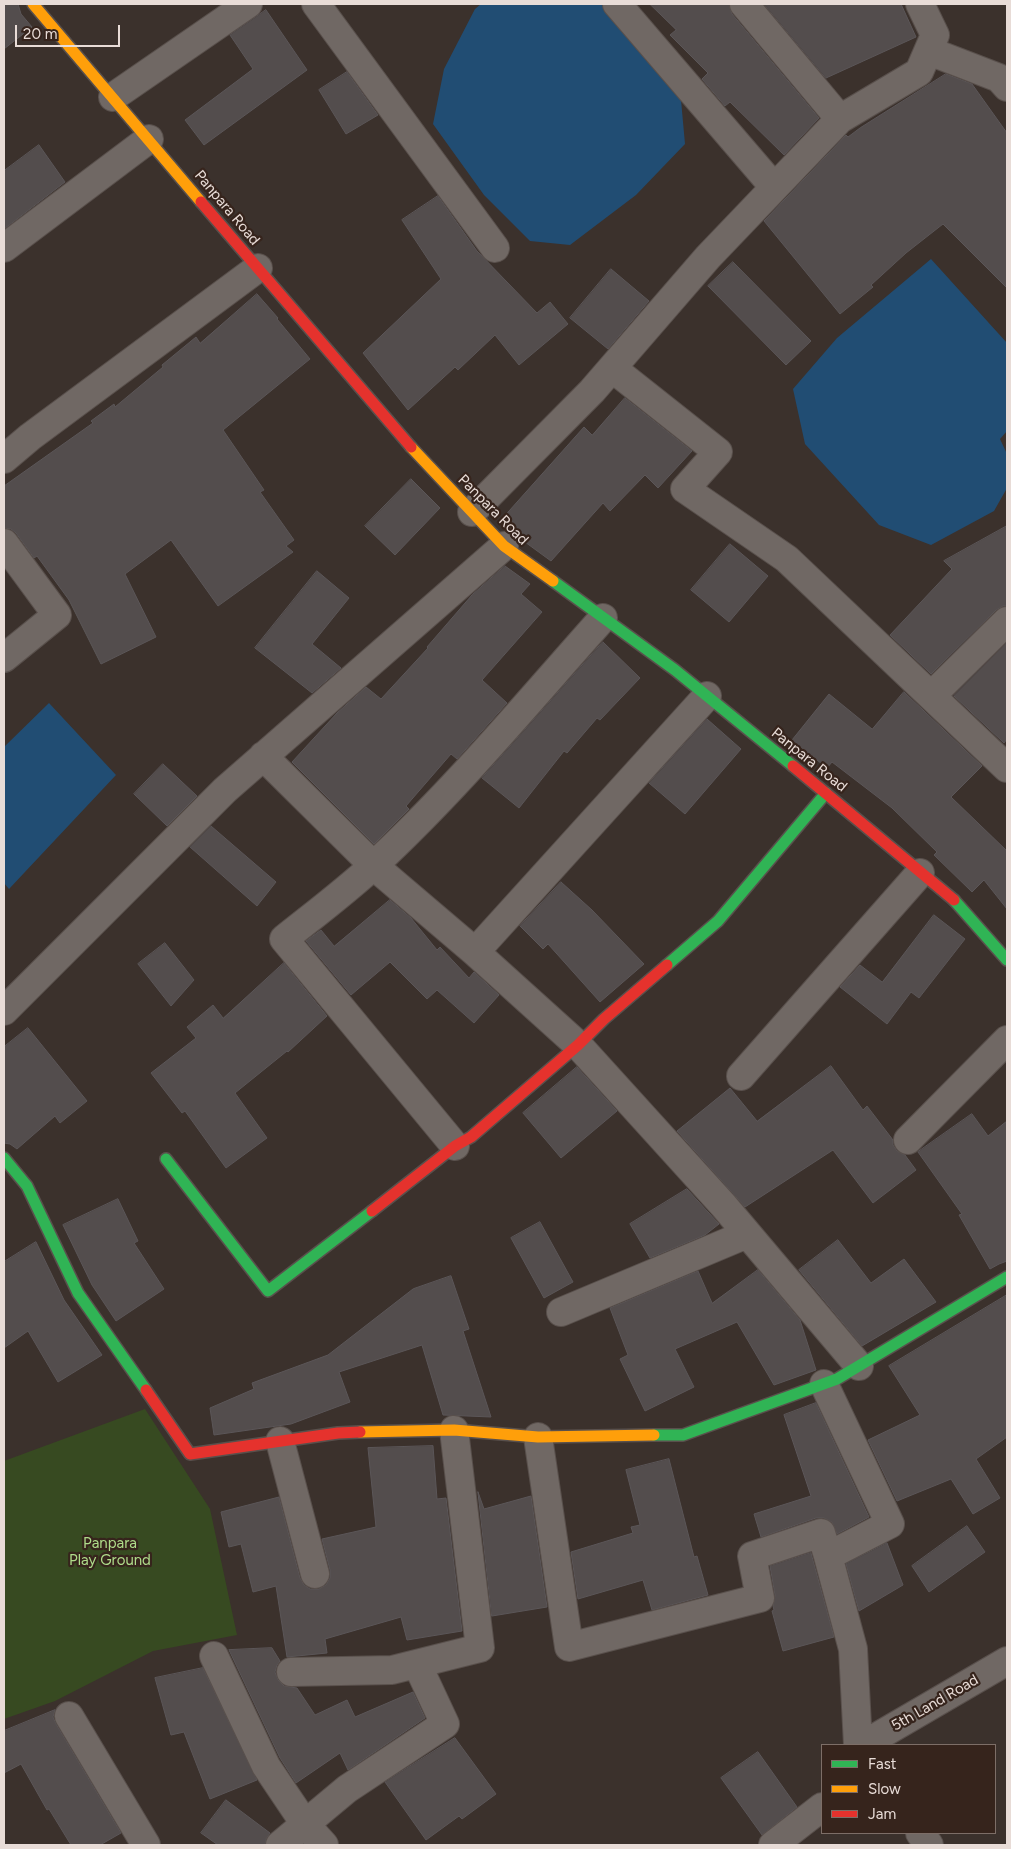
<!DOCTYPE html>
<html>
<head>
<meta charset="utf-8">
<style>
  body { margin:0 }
  #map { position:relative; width:1011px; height:1849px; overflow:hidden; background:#3b312c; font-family:Figtree,sans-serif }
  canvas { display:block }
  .frame { position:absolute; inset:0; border:5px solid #e8dcd7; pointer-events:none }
  .legend { position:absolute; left:821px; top:1744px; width:175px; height:90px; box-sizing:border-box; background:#36241c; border:1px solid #7d6e67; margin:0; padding:6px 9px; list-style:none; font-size:15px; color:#e8dcd7 }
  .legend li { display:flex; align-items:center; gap:10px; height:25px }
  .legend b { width:25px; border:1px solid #7d6e67 }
  .scale { position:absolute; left:15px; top:25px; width:105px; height:22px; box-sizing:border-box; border:2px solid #e8dcd7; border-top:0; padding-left:6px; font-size:15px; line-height:18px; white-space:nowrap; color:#e8dcd7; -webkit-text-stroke:4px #36241c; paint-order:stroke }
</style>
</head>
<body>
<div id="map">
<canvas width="1011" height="1849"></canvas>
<div class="frame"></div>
<ul class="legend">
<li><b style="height:6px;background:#30b455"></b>Fast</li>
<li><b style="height:6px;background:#ff9f0a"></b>Slow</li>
<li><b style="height:6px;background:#e5322d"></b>Jam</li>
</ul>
<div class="scale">20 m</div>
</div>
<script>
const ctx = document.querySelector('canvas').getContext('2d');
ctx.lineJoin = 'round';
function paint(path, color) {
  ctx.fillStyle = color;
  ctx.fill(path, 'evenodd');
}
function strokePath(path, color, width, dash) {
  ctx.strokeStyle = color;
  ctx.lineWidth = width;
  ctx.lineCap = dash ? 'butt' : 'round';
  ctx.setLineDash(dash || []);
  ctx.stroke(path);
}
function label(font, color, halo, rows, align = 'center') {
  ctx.font = font + ' Figtree,sans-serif';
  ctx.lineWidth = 4.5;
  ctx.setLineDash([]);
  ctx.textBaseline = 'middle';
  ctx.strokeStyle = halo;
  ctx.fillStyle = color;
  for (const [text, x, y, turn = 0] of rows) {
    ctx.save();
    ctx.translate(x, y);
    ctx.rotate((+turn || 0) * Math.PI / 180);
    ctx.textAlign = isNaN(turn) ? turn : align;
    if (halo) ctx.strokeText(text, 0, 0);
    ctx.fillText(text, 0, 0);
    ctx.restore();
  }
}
paint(new Path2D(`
  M 145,1409 L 210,1509 L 237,1635 L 153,1651 L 55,1701 L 4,1719 L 4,1461 Z`), '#374a21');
paint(new Path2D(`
  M 481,4 L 603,4 L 681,100 L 685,144 L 636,195 L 570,245 L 530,241 L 484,195 L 433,124 L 444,69 L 475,9 Z
  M 931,259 L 1007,343 L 1007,431 L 1000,439 L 1007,454 L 1007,488 L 994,511 L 931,545 L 879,525 L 805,444 L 793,389 L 837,338 Z
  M 49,703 L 116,775 L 9,889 L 4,883 L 4,747 Z`), '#214d73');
const building = new Path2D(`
  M 4,4 L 18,4 L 21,14 L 32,27 L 4,49 Z
  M 650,4 L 729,4 L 732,14 L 819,118 L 784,155 L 730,102 L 725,106 L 702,79 L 708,73 L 670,35 L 676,30 Z
  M 764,4 L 901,4 L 916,37 L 826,78 Z
  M 266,10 L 307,70 L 204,145 L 185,120 L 253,69 L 230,35 Z
  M 347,72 L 378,115 L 346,134 L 319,90 Z
  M 946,74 L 972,84 L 1007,133 L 1007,288 L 943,224 L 906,253 L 871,285 L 873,287 L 840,314 L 764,221 L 846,135 L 848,137 L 860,128 Z
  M 39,145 L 65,182 L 4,229 L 4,171 Z
  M 438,196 L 477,251 L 537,313 L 550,302 L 568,324 L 519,365 L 495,335 L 458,370 L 455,367 L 408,410 L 363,353 L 441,279 L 402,220 Z
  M 733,262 L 811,341 L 786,365 L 708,286 Z
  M 611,269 L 649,301 L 608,349 L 570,318 Z
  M 257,294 L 278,318 L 277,319 L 310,359 L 223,430 L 264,490 L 260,492 L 294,540 L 286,546 L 293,552 L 218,606 L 171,540 L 125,574 L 156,637 L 101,664 L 69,600 L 37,556 L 34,558 L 16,533 L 11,529 L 4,528 L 4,486 L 93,423 L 91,421 L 114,404 L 115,407 L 163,367 L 162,365 L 196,337 L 200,343 Z
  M 625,398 L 692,451 L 658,488 L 645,475 L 610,511 L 603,503 L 551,561 L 514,534 L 501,520 L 584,427 L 592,435 Z
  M 411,479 L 440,508 L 395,555 L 365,526 Z
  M 1007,526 L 1007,606 L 1003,606 L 996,610 L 931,674 L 890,635 L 952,569 L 944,561 Z
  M 730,544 L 768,576 L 729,622 L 691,590 Z
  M 505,566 L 530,584 L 521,594 L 542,612 L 482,680 L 507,703 L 457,759 L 451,754 L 406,806 L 409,809 L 374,844 L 292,762 L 337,713 L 366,687 L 381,699 L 428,648 L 427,647 L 472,595 Z
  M 317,571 L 349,598 L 312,644 L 341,668 L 312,693 L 255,648 Z
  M 603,642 L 640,678 L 600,720 L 597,718 L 567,753 L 564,751 L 519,808 L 482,778 Z
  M 1007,643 L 1007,739 L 1004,743 L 954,696 Z
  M 904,692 L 982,766 L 951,797 L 1007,851 L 1007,909 L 984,880 L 972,892 L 934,855 L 937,852 L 892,808 L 832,762 L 827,768 L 792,740 L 829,694 L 872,729 Z
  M 707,719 L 741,749 L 685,814 L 649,783 Z
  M 163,764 L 197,796 L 167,826 L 134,794 Z
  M 211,826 L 276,882 L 257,906 L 190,847 Z
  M 561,882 L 592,910 L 644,964 L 600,1002 L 548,944 L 543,949 L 520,926 Z
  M 390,900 L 411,918 L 437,950 L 440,947 L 469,978 L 474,972 L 499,995 L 474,1023 L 437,990 L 427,999 L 390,962 L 351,995 L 306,941 L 321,930 L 334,946 Z
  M 934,915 L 965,939 L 919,998 L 911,992 L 887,1024 L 840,987 L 860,965 L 882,982 Z
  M 165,943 L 194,980 L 171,1006 L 138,964 Z
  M 284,963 L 327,1016 L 288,1052 L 287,1051 L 235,1093 L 267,1138 L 226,1168 L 185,1111 L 182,1113 L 151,1073 L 196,1038 L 187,1027 L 213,1005 L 223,1018 Z
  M 28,1028 L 87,1101 L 60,1123 L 55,1116 L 17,1149 L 10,1144 L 4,1143 L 4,1047 Z
  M 831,1066 L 863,1110 L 867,1106 L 893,1140 L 893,1145 L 897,1151 L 905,1155 L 916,1170 L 873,1203 L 833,1150 L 745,1207 L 677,1131 L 730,1088 L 757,1121 Z
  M 577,1067 L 617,1111 L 561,1158 L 523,1113 Z
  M 972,1114 L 988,1136 L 1007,1121 L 1007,1261 L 999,1264 L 990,1269 L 959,1215 L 962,1214 L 918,1152 Z
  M 687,1189 L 719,1224 L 705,1235 L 650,1258 L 630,1224 Z
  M 118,1199 L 138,1241 L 134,1243 L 164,1289 L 116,1321 L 92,1285 L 63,1225 Z
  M 540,1222 L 573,1282 L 544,1298 L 511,1238 Z
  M 838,1240 L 871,1283 L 904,1259 L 936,1302 L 862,1346 L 799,1270 Z
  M 36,1242 L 64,1300 L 102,1355 L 58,1382 L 28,1331 L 4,1348 L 4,1262 Z
  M 758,1270 L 800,1320 L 816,1370 L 774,1385 L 737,1322 L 675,1349 L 694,1387 L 645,1411 L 620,1359 L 628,1355 L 610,1308 L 698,1271 L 712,1303 Z
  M 451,1276 L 469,1329 L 463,1331 L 491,1417 L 443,1415 L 422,1345 L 339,1372 L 350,1402 L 291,1424 L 214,1435 L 210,1408 L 254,1389 L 252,1383 L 328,1355 L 413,1289 Z
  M 1007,1295 L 1007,1437 L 976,1459 L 1000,1498 L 973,1514 L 951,1479 L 897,1501 L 868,1440 L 920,1415 L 889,1366 Z
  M 816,1403 L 869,1517 L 837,1534 L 832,1522 L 824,1518 L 816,1518 L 761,1537 L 754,1514 L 811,1496 L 784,1415 Z
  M 433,1446 L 437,1499 L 446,1498 L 462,1631 L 407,1640 L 401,1617 L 325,1639 L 327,1653 L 287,1657 L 276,1586 L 253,1592 L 241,1544 L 229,1547 L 221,1512 L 279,1497 L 300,1578 L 304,1585 L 310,1589 L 319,1589 L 326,1585 L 330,1578 L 330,1570 L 322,1539 L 376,1527 L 368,1448 Z
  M 669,1459 L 694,1557 L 697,1556 L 708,1595 L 652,1610 L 643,1580 L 578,1599 L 571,1552 L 633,1533 L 631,1527 L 640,1525 L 626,1470 Z
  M 478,1492 L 484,1509 L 531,1496 L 547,1607 L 492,1616 Z
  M 967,1526 L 985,1552 L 929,1592 L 912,1566 Z
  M 887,1543 L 903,1585 L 859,1611 L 846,1564 Z
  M 811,1553 L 834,1637 L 783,1651 L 772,1611 L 774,1610 L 773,1606 L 775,1595 L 770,1566 Z
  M 272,1648 L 280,1661 L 277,1665 L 275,1672 L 278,1680 L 284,1686 L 297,1688 L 315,1715 L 347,1700 L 355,1717 L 413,1692 L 425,1718 L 348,1770 L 340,1753 L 296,1783 L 280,1758 L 229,1650 Z
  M 203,1668 L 257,1780 L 210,1799 L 184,1732 L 171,1735 L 155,1678 Z
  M 55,1710 L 53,1717 L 56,1724 L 121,1833 L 100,1845 L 71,1845 L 49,1809 L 47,1810 L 21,1764 L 4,1773 L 4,1731 Z
  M 455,1738 L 496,1794 L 462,1819 L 459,1816 L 426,1840 L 385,1782 Z
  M 758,1752 L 797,1807 L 762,1835 L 721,1778 Z
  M 226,1800 L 270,1833 L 266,1839 L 265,1845 L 218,1845 L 201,1833 Z`);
paint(building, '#534d4d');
strokePath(building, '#5b5658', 1);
const street = new Path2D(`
  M 316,4 L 495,248
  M 617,4 L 774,187
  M 744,4 L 840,119
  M 929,51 L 999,78 L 1007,87
  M 113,97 L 248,4
  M 4,248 L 149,139
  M 612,368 L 718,452 L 685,489 L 787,559 L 1007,768
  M 4,459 L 30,437 L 258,268
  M 472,512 L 592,391 L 708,257 L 840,119 L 919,72 L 935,35 L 920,4
  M 4,543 L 57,615 L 4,658
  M 931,696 L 1007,621
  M 263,756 L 374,866 L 475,952 L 578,1045 L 724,1206 L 859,1366
  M 475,952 L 707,696
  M 4,1011 L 225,790 L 504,546
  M 741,1076 L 920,873
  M 908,1140 L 1007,1040
  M 455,1146 L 284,939 C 314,915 346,891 374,865 C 456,789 528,702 603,618
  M 561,1312 L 747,1234
  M 824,1384 L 890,1524 L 828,1556 L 853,1649 L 858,1745
  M 538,1437 L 569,1647 L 760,1598 L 752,1556 L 821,1533 L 828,1556
  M 280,1441 L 315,1574
  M 214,1656 L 266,1766 L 305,1824 L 324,1845
  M 291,1672 L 392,1670 L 480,1648 L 454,1430
  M 69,1716 L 146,1845
  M 863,1745 L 1007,1661
  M 920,1833 L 929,1845
  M 280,1845 L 347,1789 L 445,1724 L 417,1664
  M 773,1845 L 822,1807`);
const fast = new Path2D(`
  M 553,581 L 675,670 L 793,766
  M 954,900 L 1007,960
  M 667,965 L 718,921 L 826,793
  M 4,1158 L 27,1186 L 78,1293 L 146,1390
  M 166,1159 L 268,1291 L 372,1211
  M 654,1435 L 683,1435 L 837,1379 L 1007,1277`);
const slow = new Path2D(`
  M 33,4 L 201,202
  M 411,447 L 504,546 L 553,581
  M 360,1432 L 454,1430 L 538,1437 L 654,1435`);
const jam = new Path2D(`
  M 201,202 L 411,447
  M 793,766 L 954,900
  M 372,1211 L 455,1146 L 471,1137 L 578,1045 L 604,1019 L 667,965
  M 146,1390 L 190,1454 L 338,1433 L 360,1432`);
strokePath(street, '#59504c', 30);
strokePath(fast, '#59504c', 14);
strokePath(slow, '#59504c', 14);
strokePath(jam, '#59504c', 14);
strokePath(street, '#706864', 28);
strokePath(fast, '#30b455', 11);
strokePath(slow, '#ff9f0a', 11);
strokePath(jam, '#e5322d', 11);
label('15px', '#e8dcd7', '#36241c', [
  ["Panpara Road",227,208,50],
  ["Panpara Road",493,510,45],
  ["Panpara Road",809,760,39],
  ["5th Land Road",935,1703,-30]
]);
label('15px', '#afdc8a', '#36241c', [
  ["Panpara",110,1544],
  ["Play Ground",110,1561]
]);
</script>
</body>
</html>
